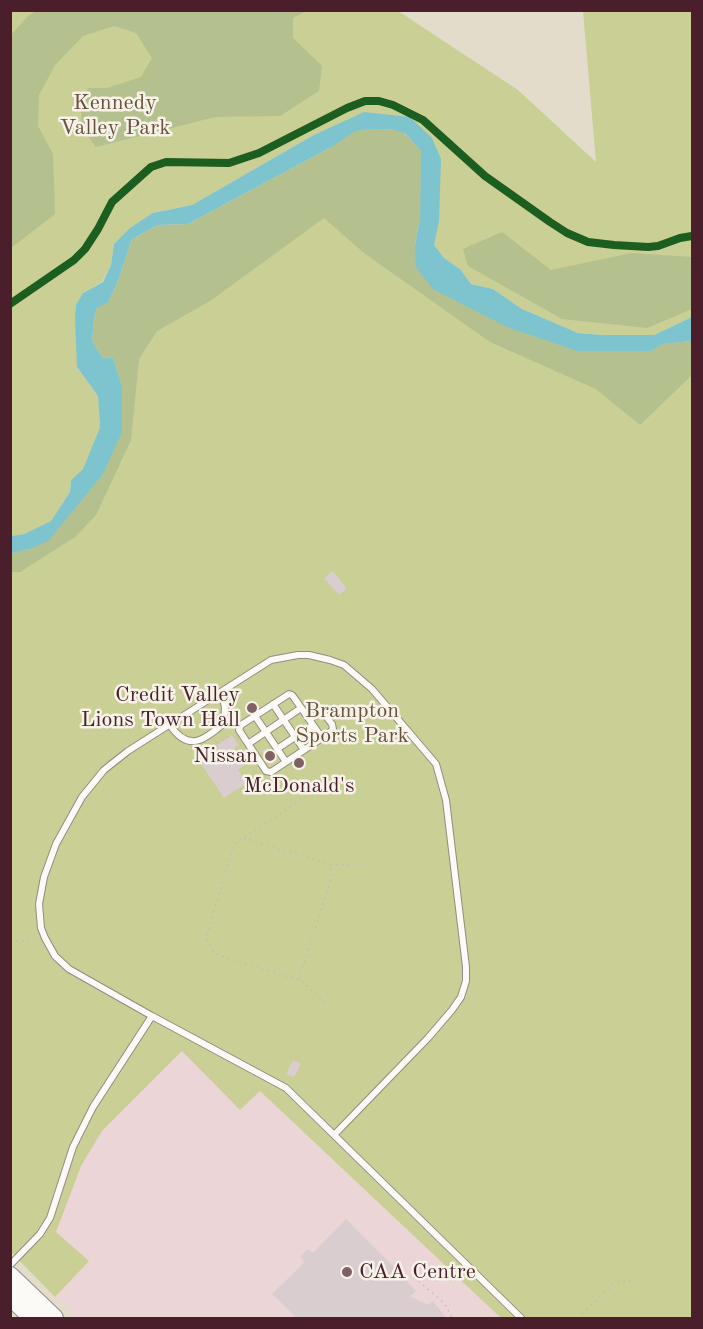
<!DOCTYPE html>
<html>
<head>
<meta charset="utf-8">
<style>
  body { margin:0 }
  #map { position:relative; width:703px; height:1329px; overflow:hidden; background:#e3dccb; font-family:"Old Standard TT",serif }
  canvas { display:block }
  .frame { position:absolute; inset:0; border:12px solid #4a1f2b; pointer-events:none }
</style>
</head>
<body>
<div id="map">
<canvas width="703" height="1329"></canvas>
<div class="frame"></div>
</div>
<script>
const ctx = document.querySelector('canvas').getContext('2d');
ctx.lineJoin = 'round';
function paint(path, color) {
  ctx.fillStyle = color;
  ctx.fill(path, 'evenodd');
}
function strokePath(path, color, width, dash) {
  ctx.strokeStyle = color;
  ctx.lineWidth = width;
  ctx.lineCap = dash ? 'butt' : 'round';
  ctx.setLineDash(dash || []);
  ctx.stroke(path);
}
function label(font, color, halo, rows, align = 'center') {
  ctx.font = font + ' "Old Standard TT",serif';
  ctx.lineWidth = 5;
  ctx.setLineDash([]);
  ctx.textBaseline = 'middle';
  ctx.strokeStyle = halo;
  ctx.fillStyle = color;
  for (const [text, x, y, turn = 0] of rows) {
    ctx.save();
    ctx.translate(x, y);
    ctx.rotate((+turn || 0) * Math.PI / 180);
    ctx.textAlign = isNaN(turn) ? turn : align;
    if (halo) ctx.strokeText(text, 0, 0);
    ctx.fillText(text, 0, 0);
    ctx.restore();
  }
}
paint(new Path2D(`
  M 181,1051 L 240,1109 L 259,1091 L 501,1318 L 77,1318 L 55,1297 L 89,1261 L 55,1232 L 81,1166 L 102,1131 Z`), '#ebd5d7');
paint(new Path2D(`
  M 11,11 L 398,11 L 518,90 L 596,162 L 583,11 L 692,11 L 692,317 L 654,335 L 602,335 L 578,333 L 522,309 L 493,289 L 471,284 L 460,269 L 444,258 L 433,245 L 439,221 L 312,136 L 192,205 L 153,213 L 114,244 L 111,265 L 102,282 L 83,293 L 77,367 L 98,396 L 100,427 L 83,469 L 71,480 L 70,492 L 51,521 L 24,534 L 11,536 Z
  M 335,145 L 416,267 L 577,351 L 692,341 L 692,1318 L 501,1318 L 260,1091 L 240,1110 L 182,1051 L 102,1131 L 81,1166 L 56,1232 L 89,1261 L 55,1297 L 11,1252 L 10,553 L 30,549 L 103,474 L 113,358 Z`), '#c9cf95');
paint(new Path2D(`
  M 36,11 L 306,11 L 293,18 L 293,38 L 322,66 L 319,91 L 280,116 L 215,117 L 96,147 L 82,128 L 81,106 L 88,88 L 107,88 L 141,77 L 152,58 L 136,33 L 114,26 L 83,36 L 55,65 L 39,95 L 38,126 L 53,154 L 55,214 L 11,248 L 11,35 L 28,16 Z
  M 371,129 C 400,129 402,129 421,151 L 420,217 L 415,245 L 507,327 L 651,351 L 663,344 L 692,341 L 692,375 L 640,425 L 596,389 L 490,342 L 364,253 L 324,218 L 210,301 L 157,331 L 139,359 L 131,440 L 96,515 L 75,537 L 20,572 L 11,572 L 10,553 L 30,549 L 103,474 L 122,387 L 113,358 L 102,357 L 92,341 L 94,320 L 97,306 L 108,303 L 118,281 L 132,239 L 158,225 L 188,224 L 335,145 L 355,131 Z
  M 502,232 L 551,270 L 632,253 L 692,257 L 692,309 L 647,328 L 562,319 L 468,266 L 463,249 Z`), '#b4c08e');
paint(new Path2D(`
  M 364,112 L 410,117 L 432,138 L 441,159 L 439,221 L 434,245 L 444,258 L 460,269 L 471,284 L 493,289 L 522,309 L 578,333 L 602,335 L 654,335 L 692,317 L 692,341 L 663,344 L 651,351 L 577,351 L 507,327 L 433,289 L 416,267 L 415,245 L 420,217 L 421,151 L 406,134 L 391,129 L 371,129 L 355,131 L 335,145 L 188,224 L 158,225 L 132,239 L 118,281 L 108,303 L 97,307 L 94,320 L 92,341 L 102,357 L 113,358 L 122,387 L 122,432 L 103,474 L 48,541 L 30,549 L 11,553 L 11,536 L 24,534 L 51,521 L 70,492 L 71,480 L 83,469 L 100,427 L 98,396 L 77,367 L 75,317 L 76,305 L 83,293 L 103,282 L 111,265 L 114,244 L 130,228 L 153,213 L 192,205 L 312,136 Z`), '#7ec4ce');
paint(new Path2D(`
  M 333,571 L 347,589 L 339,595 L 324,578 Z
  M 232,735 L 239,745 L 230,751 L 233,756 L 236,753 L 244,765 L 238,770 L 247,783 L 224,798 L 195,755 L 205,749 L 209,754 L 212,752 L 210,749 L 214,747 L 216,750 L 219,748 L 217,745 Z
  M 267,748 L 276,759 L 276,761 L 271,765 L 269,764 L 262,751 Z
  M 258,776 L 262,783 L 259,785 L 262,790 L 259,792 L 251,780 Z
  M 293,1060 L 301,1064 L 294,1077 L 286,1074 Z
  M 346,1219 L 408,1281 L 407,1282 L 416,1291 L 410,1296 L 428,1305 L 433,1301 L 446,1318 L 297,1318 L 272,1294 L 305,1262 L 300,1257 L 308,1249 L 313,1253 Z`), '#d9cdcf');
const lane = new Path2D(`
  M 273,704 L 304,750
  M 255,716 L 286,762
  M 309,719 L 319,714 L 324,714 L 332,724 L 333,729 L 328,734 L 271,772 L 266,771 L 239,730 L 241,725 L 289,694 L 292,695 L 295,699 L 322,738
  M 170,725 C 188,752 204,741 224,723 L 225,708 L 222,692
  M 248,744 L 301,708
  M 277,749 L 313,725
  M 335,1134 L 428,1038 L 452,1010 L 461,997 L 466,981 L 466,967 L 446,800 L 436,764 L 372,689 L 344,665 L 330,660 L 309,655 L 298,655 L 271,660 L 128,751 L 104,770 L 82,797 L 56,844 L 44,877 L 39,904 L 41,928 L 45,938 L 55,956 L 69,969 L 152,1016 L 286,1088 L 521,1318
  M 10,1265 L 40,1234 L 50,1218 L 73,1147 L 93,1107 L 152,1016`);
const secondary = new Path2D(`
  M 10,1276 L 54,1318
  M 10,1296 L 33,1318`);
strokePath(lane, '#958b84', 8);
strokePath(secondary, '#958b84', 20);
strokePath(new Path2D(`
  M 211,746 L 231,735
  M 232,754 L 241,747
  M 254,778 L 253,775 L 255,770
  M 326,783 L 234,844 L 206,938 L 212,950 L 216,954 L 304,982 L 313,992 L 327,1004
  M 244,838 L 331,865 L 361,864
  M 10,941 L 37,941
  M 299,979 L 330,883 L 331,866
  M 414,1277 L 445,1304 L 452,1318
  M 578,1318 L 615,1282 L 633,1281`), '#c1bcba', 1.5, [1.5, 4.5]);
strokePath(lane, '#fbfaf7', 6);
strokePath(secondary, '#fbfaf7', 18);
strokePath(new Path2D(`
  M 10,304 L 74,260 L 85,249 L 98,229 L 112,202 L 151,167 L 166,162 L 229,163 L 259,153 L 347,108 L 365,101 L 379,101 L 393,105 L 423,120 L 485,176 L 550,222 L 567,233 L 588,242 L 614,245 L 648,247 L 658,246 L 680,238 L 692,236`), '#1b5e20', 8);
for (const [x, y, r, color] of [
  [252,708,6,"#806163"],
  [270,756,6,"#806163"],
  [299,763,6,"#806163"],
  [347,1272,6,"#806163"]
]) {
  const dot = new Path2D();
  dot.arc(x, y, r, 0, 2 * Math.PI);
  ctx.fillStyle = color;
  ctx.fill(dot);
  strokePath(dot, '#f7f3e8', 2);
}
label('22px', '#6a513d', '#f7f3e8', [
  ["Kennedy",115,103],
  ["Valley Park",115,128],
  ["Brampton",352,711],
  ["Sports Park",352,736]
]);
label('22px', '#4a1f2b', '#f7f3e8', [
  ["Credit Valley",240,695],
  ["Lions Town Hall",240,720],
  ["Nissan",258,756],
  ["McDonald's",299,786,"center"],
  ["CAA Centre",359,1272,"left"]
], 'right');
</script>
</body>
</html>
